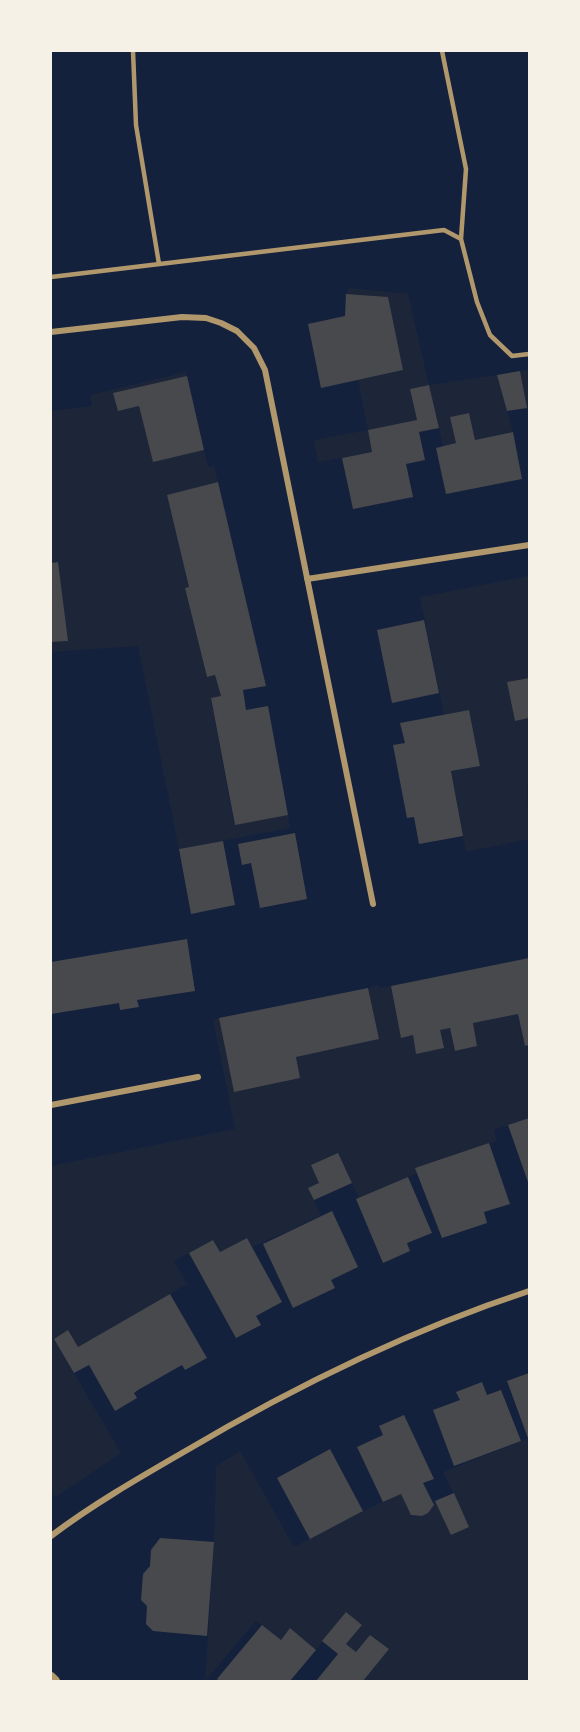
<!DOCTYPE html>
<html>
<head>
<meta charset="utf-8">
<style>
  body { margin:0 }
  #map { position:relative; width:580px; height:1732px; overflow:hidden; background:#14213d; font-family:Quicksand,sans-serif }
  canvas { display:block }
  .frame { position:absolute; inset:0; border:52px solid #f6f1e7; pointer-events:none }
</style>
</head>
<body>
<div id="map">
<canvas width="580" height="1732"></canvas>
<div class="frame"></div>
</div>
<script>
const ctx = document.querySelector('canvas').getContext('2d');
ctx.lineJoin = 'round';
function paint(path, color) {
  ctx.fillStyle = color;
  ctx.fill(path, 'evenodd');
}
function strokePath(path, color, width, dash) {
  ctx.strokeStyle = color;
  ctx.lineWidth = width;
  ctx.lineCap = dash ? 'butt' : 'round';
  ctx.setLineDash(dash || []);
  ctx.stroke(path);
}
paint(new Path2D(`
  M 349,288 L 408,294 L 429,385 L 497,375 L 513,432 L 475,440 L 469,413 L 451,417 L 456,443 L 443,446 L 429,385 L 410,389 L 417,420 L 372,452 L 318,462 L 314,440 L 368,430 L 358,380 L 403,370 L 389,307 L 346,294 Z
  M 529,370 L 529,420 L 520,371 Z
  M 186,372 L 187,376 L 135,388 L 118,411 L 139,406 L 153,461 L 204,450 L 208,467 L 214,466 L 218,482 L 167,496 L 189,587 L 185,588 L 207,676 L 215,675 L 221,696 L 211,699 L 234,824 L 288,815 L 290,828 L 179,849 L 138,646 L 51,652 L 51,642 L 67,641 L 58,563 L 51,563 L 51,411 L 92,406 L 90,395 Z
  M 529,576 L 529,678 L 507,682 L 515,721 L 529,718 L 529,786 L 527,786 L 529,839 L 466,852 L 451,771 L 480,765 L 469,710 L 444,715 L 420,597 Z
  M 378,985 L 379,988 L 391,986 L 401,1037 L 413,1035 L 416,1053 L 440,1030 L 450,1028 L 455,1051 L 477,1046 L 473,1023 L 518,1014 L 525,1046 L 529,1045 L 529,1118 L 494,1130 L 497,1141 L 416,1168 L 418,1173 L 359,1198 L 338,1154 L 319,1183 L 314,1200 L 321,1216 L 252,1247 L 247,1238 L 220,1252 L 213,1240 L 174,1261 L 187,1284 L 78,1347 L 68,1331 L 54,1339 L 121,1453 L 56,1497 L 51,1493 L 51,1166 L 235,1129 L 213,1020 L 219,1018 L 234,1091 L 300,1078 L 296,1057 L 378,1039 L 368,988 Z
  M 529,1438 L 529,1681 L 363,1681 L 388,1649 L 370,1635 L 356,1652 L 346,1644 L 362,1625 L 346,1612 L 316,1650 L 290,1628 L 281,1640 L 256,1621 L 205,1681 L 214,1542 L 216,1466 L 240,1451 L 294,1547 L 363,1511 L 401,1494 L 412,1516 C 423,1516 427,1515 434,1505 L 433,1503 L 435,1501 L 452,1535 L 469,1526 L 443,1472 Z`), '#1d2539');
paint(new Path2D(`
  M 346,294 L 388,297 L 403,370 L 321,388 L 308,324 L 345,316 Z
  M 520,371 L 527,408 L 507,411 L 497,375 Z
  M 187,376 L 204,450 L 153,462 L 139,406 L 118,411 L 113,393 Z
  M 429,385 L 439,428 L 419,432 L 425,460 L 406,464 L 413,497 L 353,509 L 342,458 L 372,452 L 368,430 L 417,420 L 410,389 Z
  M 469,413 L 475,440 L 513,432 L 522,479 L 446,494 L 436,448 L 456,443 L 450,417 Z
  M 218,482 L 266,686 L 243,690 L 246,710 L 268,706 L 288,815 L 235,825 L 211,698 L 221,696 L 215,675 L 207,677 L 185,588 L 189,587 L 167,495 Z
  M 58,562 L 68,641 L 51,642 L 51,563 Z
  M 424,620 L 439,693 L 392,703 L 377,630 Z
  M 529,678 L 529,718 L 515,721 L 507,682 Z
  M 469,710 L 480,766 L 451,771 L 463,836 L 419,844 L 414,817 L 407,818 L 393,745 L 405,743 L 400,723 Z
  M 295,833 L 307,899 L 260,908 L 251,863 L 242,865 L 238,844 Z
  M 223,841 L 235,905 L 191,914 L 179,849 Z
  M 187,939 L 195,991 L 137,1000 L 139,1007 L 120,1010 L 119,1003 L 51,1014 L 51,962 Z
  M 529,958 L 529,1045 L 525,1046 L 518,1014 L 473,1023 L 477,1046 L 455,1051 L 450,1028 L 440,1030 L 444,1048 L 416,1054 L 413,1035 L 401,1038 L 391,986 Z
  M 368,988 L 379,1039 L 296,1057 L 300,1078 L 234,1092 L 219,1018 Z
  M 529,1118 L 529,1185 L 508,1125 Z
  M 489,1143 L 510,1204 L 484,1212 L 487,1223 L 442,1238 L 415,1168 Z
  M 338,1153 L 352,1183 L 314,1200 L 308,1188 L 319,1183 L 311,1165 Z
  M 408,1177 L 432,1233 L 407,1243 L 410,1251 L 383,1263 L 356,1199 Z
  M 332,1211 L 358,1267 L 331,1280 L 335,1288 L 293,1308 L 263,1244 Z
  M 247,1238 L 282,1302 L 256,1316 L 261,1325 L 236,1338 L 189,1253 L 213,1240 L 220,1252 Z
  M 170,1294 L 207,1358 L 185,1370 L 182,1365 L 138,1390 L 134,1393 L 137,1398 L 115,1411 L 89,1365 L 74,1373 L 54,1339 L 68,1330 L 78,1347 Z
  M 529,1373 L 529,1441 L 507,1381 Z
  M 482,1382 L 487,1395 L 501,1390 L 521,1441 L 454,1466 L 433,1410 L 460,1400 L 456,1392 Z
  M 404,1415 L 434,1479 L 423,1483 L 434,1505 L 428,1513 L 422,1516 L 411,1515 L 401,1494 L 383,1502 L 357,1447 L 383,1435 L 379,1426 Z
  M 330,1449 L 363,1511 L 310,1539 L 277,1478 Z
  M 454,1493 L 469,1527 L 451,1535 L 435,1501 Z
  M 160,1538 L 214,1542 L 207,1636 L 153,1631 L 146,1624 L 147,1606 L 141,1600 L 143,1574 L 150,1566 L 151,1550 Z
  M 346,1612 L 362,1625 L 346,1644 L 356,1652 L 370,1635 L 389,1649 L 363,1681 L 316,1681 L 338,1654 L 322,1641 Z
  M 262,1625 L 281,1640 L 290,1628 L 316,1650 L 290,1681 L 219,1681 L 217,1679 Z`), '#48494c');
strokePath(new Path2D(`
  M 133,51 L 136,125 L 159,264
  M 442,51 L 466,169 L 461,239
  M 51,277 L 444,230 L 461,239 L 477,302 L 490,335 L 512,356 L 529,354`), '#b1986c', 4.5);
strokePath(new Path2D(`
  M 51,332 L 182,317 L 206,318 L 221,323 L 237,331 L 254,348 L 265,370 L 373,904
  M 307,579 L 529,545
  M 51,1105 L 198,1077
  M 51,1536 C 92,1505 137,1479 182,1453 C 290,1389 410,1330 529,1291`), '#b1986c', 6);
strokePath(new Path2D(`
  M 51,1677 L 55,1681`), '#b1986c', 10);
</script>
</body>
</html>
